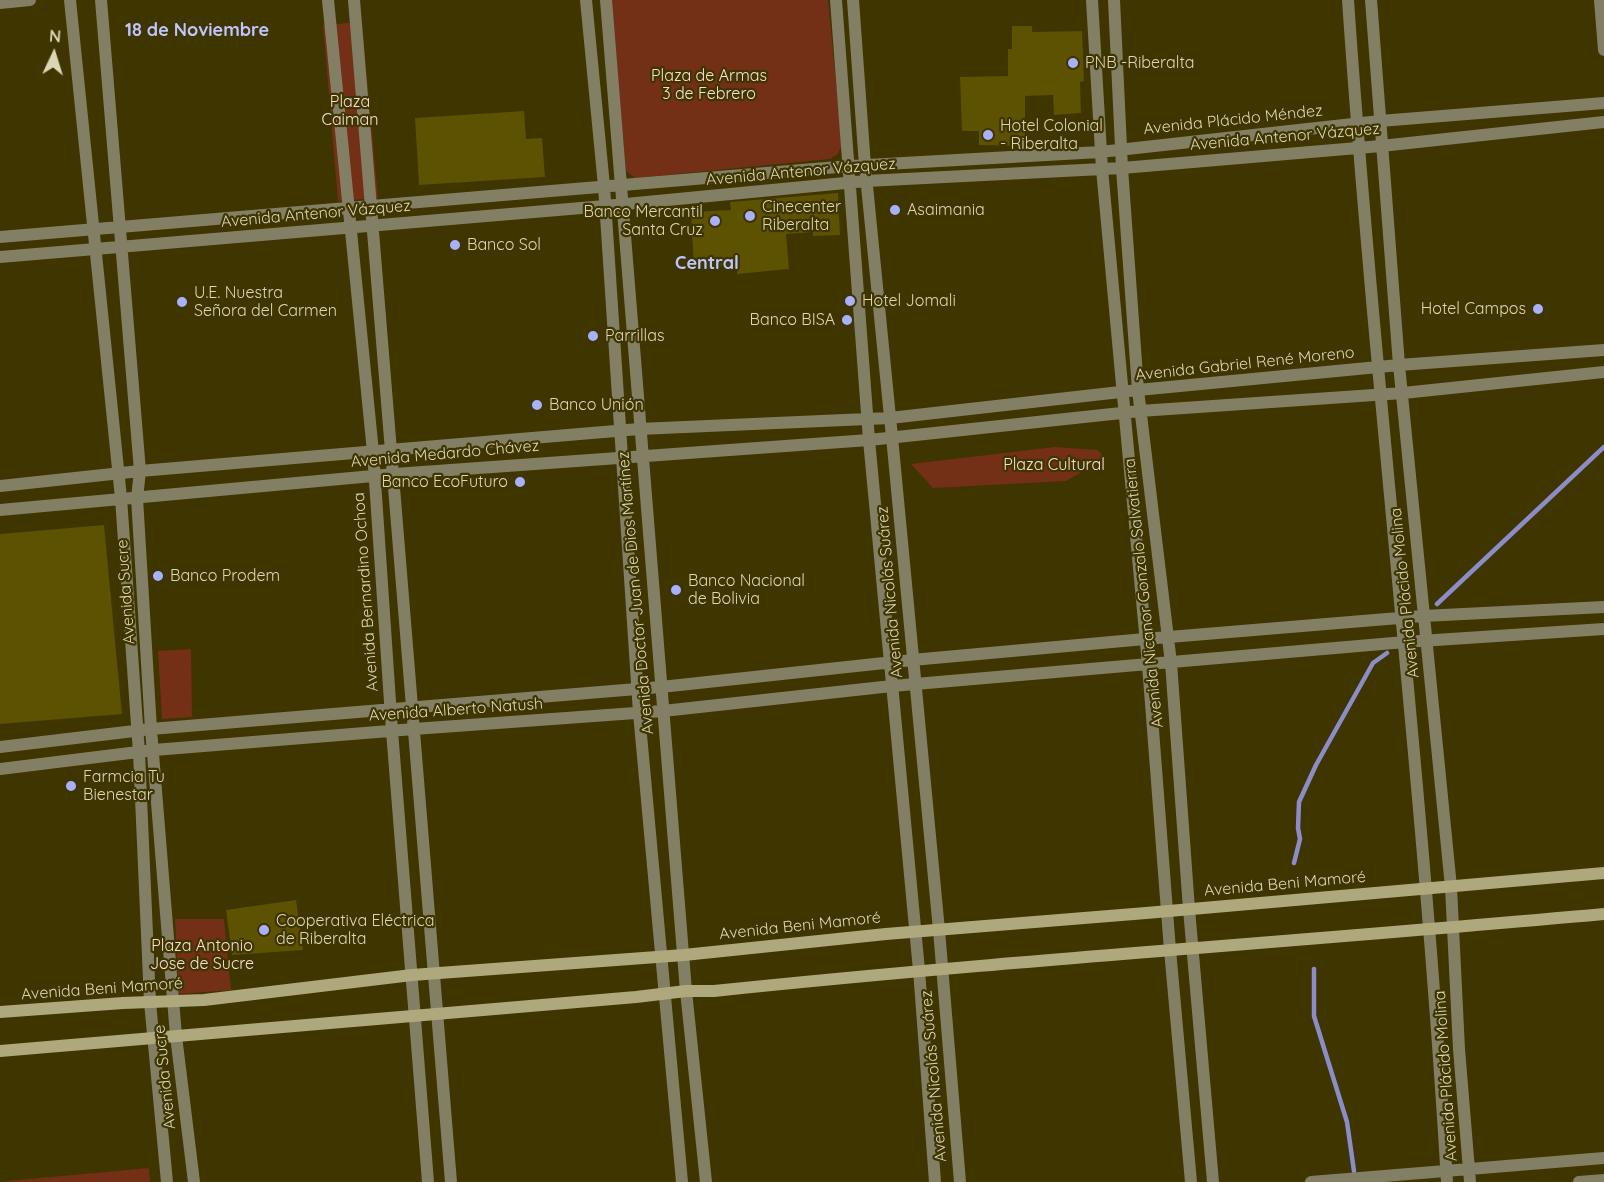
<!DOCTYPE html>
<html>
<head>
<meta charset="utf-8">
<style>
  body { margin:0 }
  #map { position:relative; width:1604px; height:1182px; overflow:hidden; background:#3e3500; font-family:Quicksand,sans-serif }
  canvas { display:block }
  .north { position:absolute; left:24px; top:24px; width:60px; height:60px; -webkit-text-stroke:4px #3e3500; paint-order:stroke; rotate:4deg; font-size:16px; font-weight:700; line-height:24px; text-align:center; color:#dcd6b6 }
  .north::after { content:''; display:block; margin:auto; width:21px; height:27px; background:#dcd6b6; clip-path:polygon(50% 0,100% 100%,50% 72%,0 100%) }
</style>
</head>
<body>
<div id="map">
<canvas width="1604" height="1182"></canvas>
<div class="north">N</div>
</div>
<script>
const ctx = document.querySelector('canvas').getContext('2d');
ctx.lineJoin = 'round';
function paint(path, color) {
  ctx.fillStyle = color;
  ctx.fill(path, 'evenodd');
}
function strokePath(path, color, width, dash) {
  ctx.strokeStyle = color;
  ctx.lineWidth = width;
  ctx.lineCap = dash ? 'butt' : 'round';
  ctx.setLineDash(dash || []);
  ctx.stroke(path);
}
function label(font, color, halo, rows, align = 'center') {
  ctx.font = font + ' Quicksand,sans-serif';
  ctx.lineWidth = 4.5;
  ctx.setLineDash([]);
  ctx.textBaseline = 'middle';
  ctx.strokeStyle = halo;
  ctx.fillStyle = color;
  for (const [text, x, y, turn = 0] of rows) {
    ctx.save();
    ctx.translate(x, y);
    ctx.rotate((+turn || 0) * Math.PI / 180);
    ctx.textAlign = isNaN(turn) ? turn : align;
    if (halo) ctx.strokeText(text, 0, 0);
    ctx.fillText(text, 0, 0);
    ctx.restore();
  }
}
paint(new Path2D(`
  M 611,0 L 828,0 L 842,144 L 838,154 L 830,159 L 635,178 L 626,171 Z
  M 362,22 L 378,198 L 338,201 L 323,25 Z
  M 1055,447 L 1098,450 L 1105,459 L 1066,481 L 933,488 L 911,464 Z
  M 191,649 L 192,717 L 162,719 L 158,651 Z
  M 175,919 L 224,919 L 231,990 L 179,994 Z
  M 149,1168 L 150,1182 L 7,1182 L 7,1181 Z`), '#742f17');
strokePath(new Path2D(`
  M 1437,604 L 1604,447
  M 1294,863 L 1300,839 L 1298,828 L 1299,802 L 1316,765 L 1373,663 L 1387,653
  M 1314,969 L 1314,1016 L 1347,1122 L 1354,1171`), '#8c8dc8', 4.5);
paint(new Path2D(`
  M 1012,26 L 1032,26 L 1032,32 L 1082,31 L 1084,81 L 1080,82 L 1081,113 L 1054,115 L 1053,95 L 1025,96 L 1025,146 L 979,145 L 979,131 L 962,131 L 960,77 L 1008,76 L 1008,49 L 1012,49 Z
  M 524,111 L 526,139 L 542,138 L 545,177 L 419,185 L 415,118 Z
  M 838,193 L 840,235 L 813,236 L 813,232 L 786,234 L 789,269 L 737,274 L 737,266 L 694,268 L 691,212 L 731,210 L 730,202 Z
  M 104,525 L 122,714 L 0,724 L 0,534 Z
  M 296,900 L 303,950 L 232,955 L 226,910 Z`), '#5d5102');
strokePath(new Path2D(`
  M 70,0 L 121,498 L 139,753 L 150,1002 L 167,1182
  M 101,0 L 140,471 L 137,498 L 151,729 L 176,1036 L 194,1182
  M 328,0 L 373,452 L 392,731 L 428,1182
  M 354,0 C 388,394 420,788 451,1182
  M 586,0 L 604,186 L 639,713 L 682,1182
  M 606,0 L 686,991 L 706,1182
  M 836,0 L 869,440 L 919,970 L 935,1182
  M 853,0 L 865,166 L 892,437 L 939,930 L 960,1182
  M 1092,0 L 1102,169 L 1148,665 L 1170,950 L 1191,1182
  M 1114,0 L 1122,168 L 1138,390 L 1171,663 L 1189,909 L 1213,1182
  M 1348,0 C 1375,395 1424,787 1447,1182
  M 1371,0 L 1399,365 L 1451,887 L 1459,1049 L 1470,1182
  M 1600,0 L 1604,50
  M 0,3 L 30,0
  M 0,237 L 850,166 L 1100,152 L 1380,121 L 1604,103
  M 0,257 L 605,206 L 866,181 L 1122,168 L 1381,146 L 1604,122
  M 0,486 L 140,471 L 639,429 L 890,418 L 1138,390 L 1399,365 L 1604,350
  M 0,510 L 395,474 L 869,440 L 1140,411 L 1403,393 L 1604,372
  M 0,747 L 151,729 L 661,687 L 912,660 L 1145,639 L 1423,616 L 1604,607
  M 0,769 L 154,750 L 414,729 L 663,711 L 892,686 L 1405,642 L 1604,629
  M 1311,1182 L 1604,1158
  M 1579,1182 L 1604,1180`), '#837f64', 12);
strokePath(new Path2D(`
  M 0,1012 L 123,1003 L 204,1000 L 412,975 L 684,955 L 886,934 L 1146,913 L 1604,873
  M 0,1051 L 636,997 L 686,991 L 714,991 C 1011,960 1308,941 1604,914`), '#b0a87d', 12);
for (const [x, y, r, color] of [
  [1073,63,6,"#a9b0fc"],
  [988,135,6,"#a9b0fc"],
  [895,210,6,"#a9b0fc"],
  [750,216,6,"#a9b0fc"],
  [715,221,6,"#a9b0fc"],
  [455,245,6,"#a9b0fc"],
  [850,301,6,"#a9b0fc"],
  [182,302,6,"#a9b0fc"],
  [1538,309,6,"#a9b0fc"],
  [847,320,6,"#a9b0fc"],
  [593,336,6,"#a9b0fc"],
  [537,405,6,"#a9b0fc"],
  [520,482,6,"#a9b0fc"],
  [158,576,6,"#a9b0fc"],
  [676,590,6,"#a9b0fc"],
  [71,786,6,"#a9b0fc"],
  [264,930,6,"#a9b0fc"]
]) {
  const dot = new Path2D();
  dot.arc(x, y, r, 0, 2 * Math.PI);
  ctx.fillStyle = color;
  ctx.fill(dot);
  strokePath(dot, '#3e3500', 2);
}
label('16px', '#dcd6b6', '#3e3500', [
  ["PNB -Riberalta",1085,63],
  ["Hotel Colonial",1000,126],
  ["- Riberalta",1000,144],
  ["Cinecenter",762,207],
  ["Riberalta",762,225],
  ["Asaimania",907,210],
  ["Banco Mercantil",703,212,"right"],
  ["Santa Cruz",703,230,"right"],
  ["Banco Sol",467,245],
  ["U.E. Nuestra",194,293],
  ["Señora del Carmen",194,311],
  ["Hotel Jomali",862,301],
  ["Hotel Campos",1526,309,"right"],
  ["Banco BISA",835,320,"right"],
  ["Parrillas",605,336],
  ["Banco Unión",549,405],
  ["Banco EcoFuturo",508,482,"right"],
  ["Banco Prodem",170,576],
  ["Banco Nacional",688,581],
  ["de Bolivia",688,599],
  ["Farmcia Tu",83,777],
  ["Bienestar",83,795],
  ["Cooperativa Eléctrica",276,921],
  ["de Riberalta",276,939]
], 'left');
label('16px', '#faddd3', '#3e3500', [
  ["Plaza de Armas",709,76],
  ["3 de Febrero",709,94],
  ["Plaza",350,102],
  ["Caiman",350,120],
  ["Plaza Cultural",1054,465],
  ["Plaza Antonio",202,946],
  ["Jose de Sucre",202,964]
]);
label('16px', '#dcd6b6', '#3e3500', [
  ["Avenida Plácido Méndez",1233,120,-6],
  ["Avenida Antenor Vázquez",1285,137,-5],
  ["Avenida Antenor Vázquez",801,172,-5],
  ["Avenida Antenor Vázquez",316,214,-5],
  ["Avenida Gabriel René Moreno",1245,364,-6],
  ["Avenida Medardo Chávez",445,454,-5],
  ["Avenida Sucre",126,592,-94],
  ["Avenida Bernardino Ochoa",366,592,-94],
  ["Avenida Nicolás Suárez",890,592,-95],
  ["Avenida Doctor Juan de Dios Martínez",636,593,-95],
  ["Avenida Nicanor Gonzalo Salvatierra",1144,593,-96],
  ["Avenida Plácido Molina",1405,593,-96],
  ["Avenida Alberto Natush",456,710,-4],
  ["Avenida Beni Mamoré",1285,884,-5],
  ["Avenida Beni Mamoré",800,926,-6],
  ["Avenida Beni Mamoré",102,989,-4],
  ["Avenida Nicolás Suárez",934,1076,-95],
  ["Avenida Plácido Molina",1446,1076,-94],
  ["Avenida Sucre",165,1077,-96]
]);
label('bold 18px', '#bfc6ff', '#3e3500', [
  ["18 de Noviembre",197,31],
  ["Central",707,264]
]);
</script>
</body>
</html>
